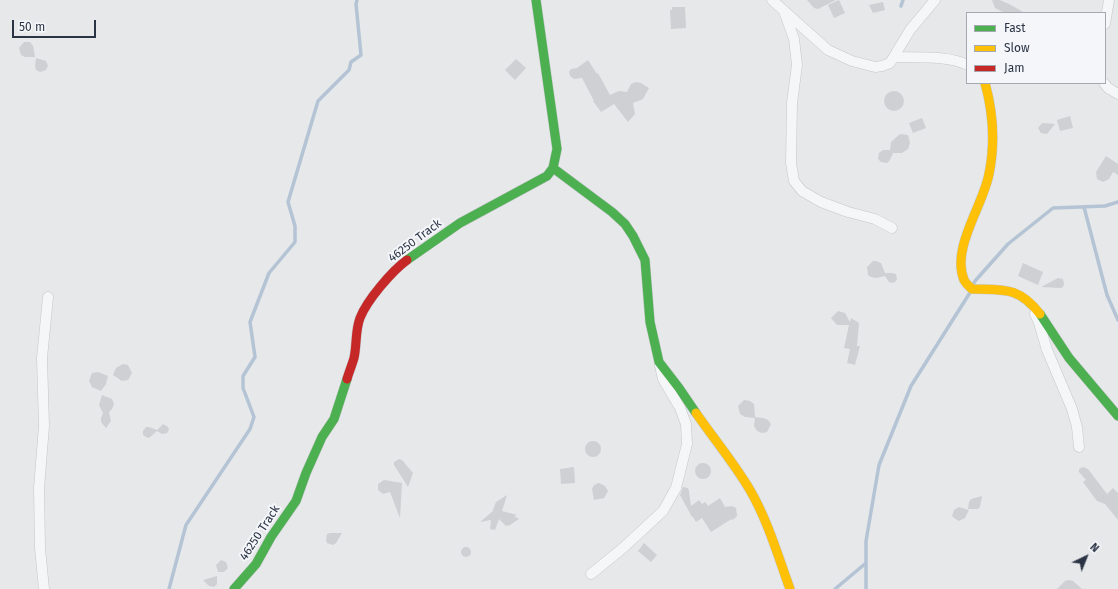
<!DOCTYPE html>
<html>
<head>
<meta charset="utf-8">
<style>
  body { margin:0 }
  #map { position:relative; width:1118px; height:589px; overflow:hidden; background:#e6e8ea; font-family:"Fira Sans",sans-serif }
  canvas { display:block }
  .legend { position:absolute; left:966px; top:12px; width:140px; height:72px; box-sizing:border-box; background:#f4f6f9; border:1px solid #a4a8b1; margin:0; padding:5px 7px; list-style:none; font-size:12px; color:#2b3445 }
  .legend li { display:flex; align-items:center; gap:8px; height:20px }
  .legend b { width:20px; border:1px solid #a4a8b1 }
  .north { position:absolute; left:1066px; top:537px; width:40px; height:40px; -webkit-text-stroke:3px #f4f6f9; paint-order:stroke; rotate:43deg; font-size:11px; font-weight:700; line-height:16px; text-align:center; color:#2b3445 }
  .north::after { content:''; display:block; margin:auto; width:14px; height:18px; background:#2b3445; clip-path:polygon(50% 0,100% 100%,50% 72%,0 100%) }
  .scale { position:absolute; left:12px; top:20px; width:84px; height:18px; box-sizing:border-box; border:2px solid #2b3445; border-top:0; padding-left:5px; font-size:12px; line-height:14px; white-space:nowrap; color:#2b3445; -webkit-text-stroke:3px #f4f6f9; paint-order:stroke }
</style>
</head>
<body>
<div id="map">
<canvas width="1118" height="589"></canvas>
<ul class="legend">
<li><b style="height:5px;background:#4caf50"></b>Fast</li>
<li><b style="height:5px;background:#ffc107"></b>Slow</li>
<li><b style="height:5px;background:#c62828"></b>Jam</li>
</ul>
<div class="north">N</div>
<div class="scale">50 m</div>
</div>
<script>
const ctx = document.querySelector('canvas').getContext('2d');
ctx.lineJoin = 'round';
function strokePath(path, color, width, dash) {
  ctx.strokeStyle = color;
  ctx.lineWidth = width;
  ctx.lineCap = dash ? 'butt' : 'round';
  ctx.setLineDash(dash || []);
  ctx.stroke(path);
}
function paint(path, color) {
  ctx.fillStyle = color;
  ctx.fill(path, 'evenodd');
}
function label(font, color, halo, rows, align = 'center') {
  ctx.font = font + ' "Fira Sans",sans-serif';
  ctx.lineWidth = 4;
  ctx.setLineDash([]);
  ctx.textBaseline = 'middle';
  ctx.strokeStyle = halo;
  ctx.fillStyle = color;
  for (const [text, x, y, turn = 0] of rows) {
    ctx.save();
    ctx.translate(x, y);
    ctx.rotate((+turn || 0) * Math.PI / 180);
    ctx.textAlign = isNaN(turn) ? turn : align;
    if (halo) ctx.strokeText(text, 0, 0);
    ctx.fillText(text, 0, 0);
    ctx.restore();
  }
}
strokePath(new Path2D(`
  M 901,6 L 903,0
  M 1084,207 L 1107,295 L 1118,320
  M 973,285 L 975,281 L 1008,244 L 1053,208 L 1105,206 L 1118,202
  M 169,589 L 186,525 L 250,429 L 254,417 L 243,388 L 243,376 L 255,357 L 250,322 L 269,273 L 295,242 L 295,226 L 288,202 L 318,101 L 349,70 L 351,62 L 361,55 L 356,4 L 357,0
  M 835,589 L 866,563
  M 866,589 L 866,541 L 879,465 L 911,386 L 971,291`), '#b4c4d5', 3.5);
paint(new Path2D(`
  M 807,0 L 836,0 L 818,9 L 814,8 Z
  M 839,0 L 845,13 L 834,18 L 828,5 Z
  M 992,0 L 1000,0 L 1009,4 L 1025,13 L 1005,13 L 995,8 Z
  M 883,2 L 885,10 L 873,13 L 869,5 Z
  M 672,7 L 685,7 L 686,28 L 671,29 L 670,10 L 672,10 Z
  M 24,42 L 30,42 L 33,46 L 35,57 L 25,57 L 21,55 L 19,48 Z
  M 36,58 L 46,61 L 48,66 L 46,70 L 40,72 L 36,70 L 35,66 Z
  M 516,59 L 526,68 L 515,80 L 505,70 Z
  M 588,60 L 597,74 L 598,73 L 610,95 L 619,91 L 627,92 L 631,84 L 636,82 L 641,83 L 649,88 L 643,99 L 633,103 L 635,114 L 628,122 L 614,104 L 601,112 L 593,101 L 594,101 L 582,78 L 574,79 L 570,76 L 569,72 L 571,69 L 577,68 Z
  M884 101a10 10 0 1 1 20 0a10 10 0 1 1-20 0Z
  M 1070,116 L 1073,128 L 1060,131 L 1057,120 Z
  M 922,118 L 926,128 L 913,133 L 909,123 Z
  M 1042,123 L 1055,124 L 1047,134 L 1041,133 L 1038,128 Z
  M 900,134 L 908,135 L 910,143 L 908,149 L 902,153 L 893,153 L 890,160 L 887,163 L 881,162 L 878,159 L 879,153 L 883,150 L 890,150 L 891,142 Z
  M 1106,156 L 1118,164 L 1118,175 L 1113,172 L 1109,179 L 1103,182 L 1097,179 L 1096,172 Z
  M 873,261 L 876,261 L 881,263 L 885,273 L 892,273 L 896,274 L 897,279 L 895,282 L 891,283 L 889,282 L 885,276 L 876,278 L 871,277 L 868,275 L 867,267 Z
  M 1023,263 L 1043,272 L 1038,285 L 1018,276 Z
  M 1058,278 L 1063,279 L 1064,284 L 1063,287 L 1061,288 L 1041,287 Z
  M 838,311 L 845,313 L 850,322 L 851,318 L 859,323 L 857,346 L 860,346 L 855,365 L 847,363 L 850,349 L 844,348 L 849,325 L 837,325 L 831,318 Z
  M 123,364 L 128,365 L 132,373 L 128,380 L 122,381 L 113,375 L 116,368 Z
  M 98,372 L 108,376 L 106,384 L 101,391 L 92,387 L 89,381 L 92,373 Z
  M 102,395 L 112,399 L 114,404 L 112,409 L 109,412 L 111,421 L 106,428 L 101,422 L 101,418 L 103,413 L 99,405 Z
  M 744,400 L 750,401 L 754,404 L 755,417 L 763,418 L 768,420 L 771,424 L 767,432 L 762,433 L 757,431 L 754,426 L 755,418 L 745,417 L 740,414 L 738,406 Z
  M 163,424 L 168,427 L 169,430 L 167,433 L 162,434 L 157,431 L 149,438 L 146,437 L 143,435 L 143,431 L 146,427 L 149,427 L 157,430 Z
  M585 449a8 8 0 1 1 16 0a8 8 0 1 1-16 0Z
  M 399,459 L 402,460 L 413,473 L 408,487 L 394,465 L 394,462 Z
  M695 471a8 8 0 1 1 16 0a8 8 0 1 1-16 0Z
  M 574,467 L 575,483 L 561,484 L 560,469 Z
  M 1083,467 L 1088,469 L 1107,494 L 1113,488 L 1118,493 L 1118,520 L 1105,504 L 1097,501 L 1083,482 L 1086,480 L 1079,472 L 1079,469 Z
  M 384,480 L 402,483 L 400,518 L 390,492 L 383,494 L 378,490 L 378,484 Z
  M 599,483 L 605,486 L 608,491 L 607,493 L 604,498 L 594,500 L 592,489 L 594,485 Z
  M 683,487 L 688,488 L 689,491 L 691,506 L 699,500 L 702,504 L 705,502 L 708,506 L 720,498 L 725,507 L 732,506 L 736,508 L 737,516 L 734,519 L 730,520 L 711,532 L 702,518 L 696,522 L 692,516 L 692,517 L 680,495 Z
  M 507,495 L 502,511 L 517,515 L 514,516 L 519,519 L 510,525 L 506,526 L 499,519 L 495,530 L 490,529 L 491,520 L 480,522 L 493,511 L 492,509 L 493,510 L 496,502 Z
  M 982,496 L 980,507 L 978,509 L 968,509 L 969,502 L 971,499 Z
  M 959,507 L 969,510 L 965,518 L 959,521 L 954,518 L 952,516 L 954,510 Z
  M 330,533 L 342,533 L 336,543 L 333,545 L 327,543 L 326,540 L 327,534 Z
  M 644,543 L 657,555 L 651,562 L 638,551 Z
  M461 552a5 5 0 1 1 10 0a5 5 0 1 1-10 0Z
  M 221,560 L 226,562 L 228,568 L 224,572 L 218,572 L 216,565 Z
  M 217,576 L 217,584 L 214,587 L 209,586 L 203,580 Z
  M 1069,580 L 1073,581 L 1082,589 L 1057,589 L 1065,581 Z`), '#ced0d3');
const street = new Path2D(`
  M 772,0 L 828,50 L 852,61 L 875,67 L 882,66 L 890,63 L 910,30 L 935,0
  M 784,11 L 794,39 L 797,65 L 792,103 L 791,163 L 794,181 L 802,191 L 821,202 L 848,212 L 875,219 L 892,228
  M 1105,24 L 1109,0
  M 894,57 C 914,58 949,55 967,65
  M 1104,83 L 1108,88 L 1118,94
  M 1035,314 L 1039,323 L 1047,350 L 1072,409 L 1077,427 L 1079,447
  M 591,574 L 623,548 L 663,511 L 676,488 L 687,444 L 686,424 L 680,408 L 663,379 L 660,366
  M 44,589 L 40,548 L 39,488 L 44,426 L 42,358 L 48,297`);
const fast = new Path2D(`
  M 553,168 L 612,212 L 625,224 L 633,236 L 645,260 L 650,322 L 659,362 L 679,388 L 696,413
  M 407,260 L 460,223 L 547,176 L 553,168 L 557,149 L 536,0
  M 1040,314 L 1069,358 L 1118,416
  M 234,589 L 256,564 L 271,537 L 296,501 L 306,473 L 322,437 L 334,419 L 347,379`);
const slow = new Path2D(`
  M 985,83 C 993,112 995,145 989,174 C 983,206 951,248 964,280 C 966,284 969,286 972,289 C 1003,290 1018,286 1040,314
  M 696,413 C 714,439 734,463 750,490 C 768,521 778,556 790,589`);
const jam = new Path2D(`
  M 347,379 C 349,372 352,365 354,358 C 357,345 355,331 360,318 C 367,300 392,271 407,260`);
strokePath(street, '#c4c6c8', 11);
strokePath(fast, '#c4c6c8', 10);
strokePath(slow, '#c4c6c8', 10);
strokePath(jam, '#c4c6c8', 10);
strokePath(street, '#f5f6f7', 10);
strokePath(fast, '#4caf50', 9);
strokePath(slow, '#ffc107', 9);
strokePath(jam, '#c62828', 9);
label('12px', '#2b3445', '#f4f6f9', [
  ["46250 Track",415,241,-37],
  ["46250 Track",260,533,-57]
]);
</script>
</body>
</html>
